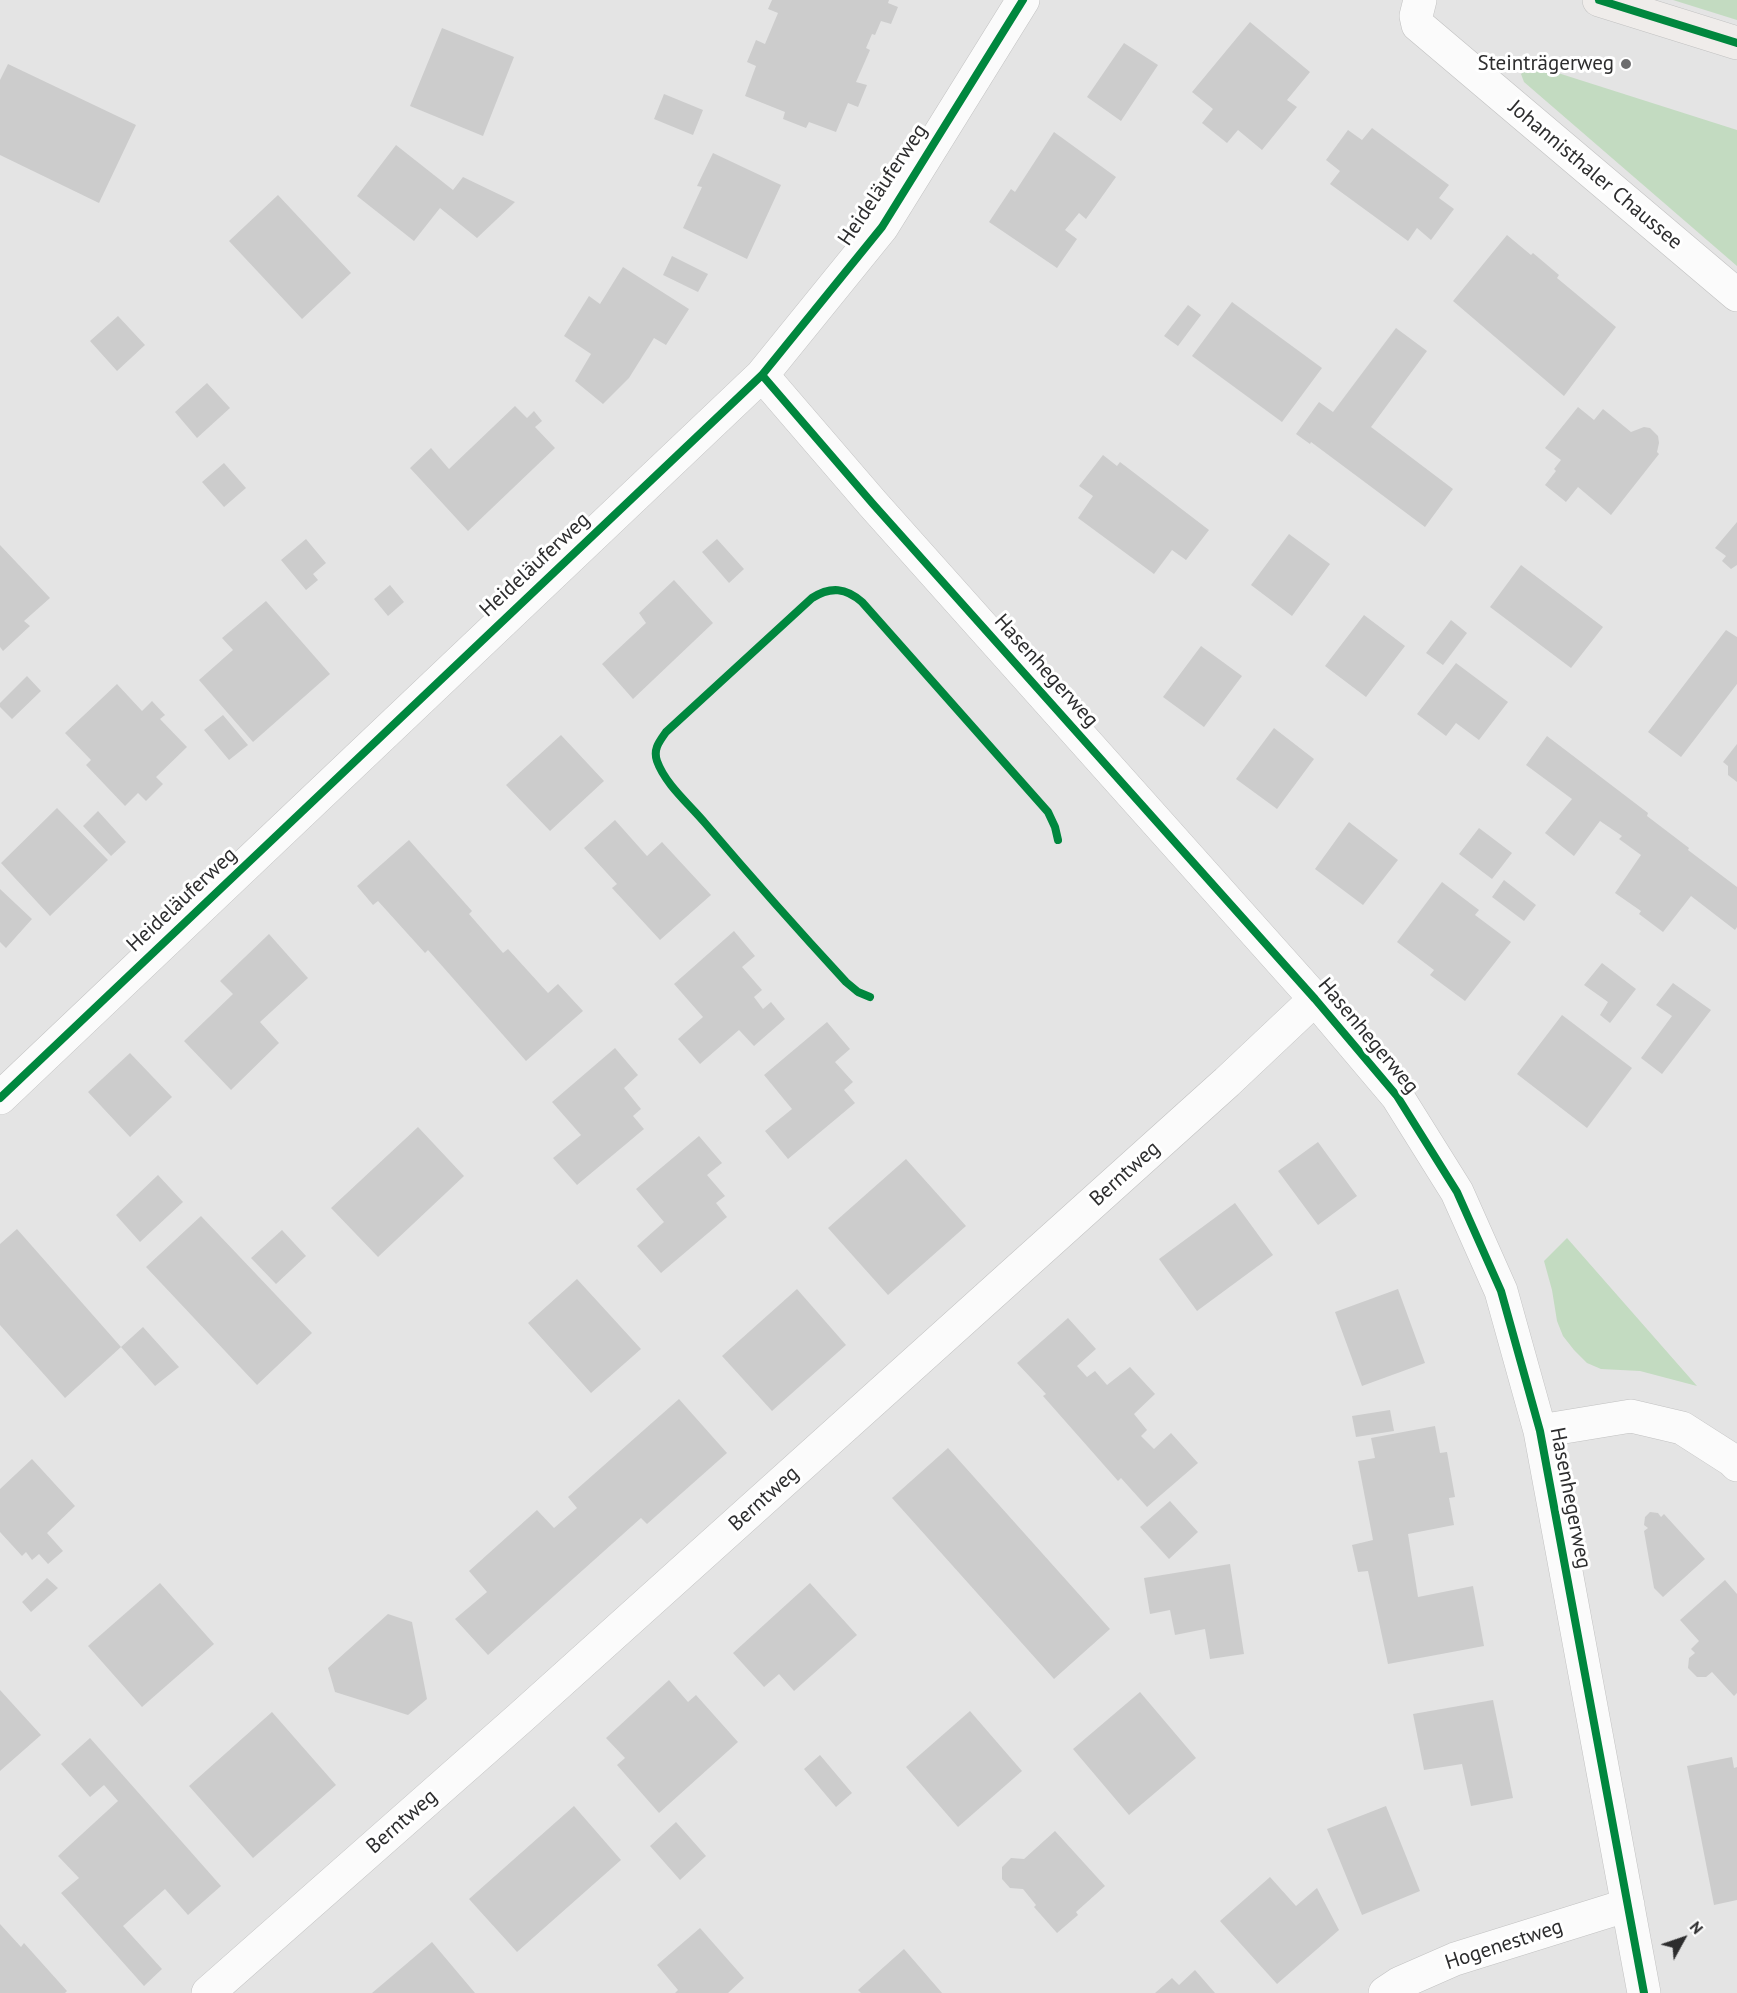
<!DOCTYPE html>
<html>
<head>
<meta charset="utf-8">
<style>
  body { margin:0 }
  #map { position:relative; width:1737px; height:1993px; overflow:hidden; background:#e4e4e4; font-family:"PT Sans",sans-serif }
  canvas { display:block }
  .north { position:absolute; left:1653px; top:1909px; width:60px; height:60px; -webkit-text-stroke:4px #fff; paint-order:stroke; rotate:50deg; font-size:16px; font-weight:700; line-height:24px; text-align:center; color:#2d2d2e }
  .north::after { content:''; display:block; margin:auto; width:21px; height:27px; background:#2d2d2e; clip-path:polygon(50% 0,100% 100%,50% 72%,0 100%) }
</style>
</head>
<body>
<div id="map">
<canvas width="1737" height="1993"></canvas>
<div class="north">N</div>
</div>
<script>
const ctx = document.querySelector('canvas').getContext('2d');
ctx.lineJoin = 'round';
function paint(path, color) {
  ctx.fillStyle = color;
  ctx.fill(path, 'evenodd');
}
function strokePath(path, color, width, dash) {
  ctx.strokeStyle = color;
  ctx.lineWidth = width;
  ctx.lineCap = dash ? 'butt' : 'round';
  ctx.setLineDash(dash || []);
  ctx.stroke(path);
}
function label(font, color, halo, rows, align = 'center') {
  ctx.font = font + ' "PT Sans",sans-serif';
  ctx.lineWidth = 6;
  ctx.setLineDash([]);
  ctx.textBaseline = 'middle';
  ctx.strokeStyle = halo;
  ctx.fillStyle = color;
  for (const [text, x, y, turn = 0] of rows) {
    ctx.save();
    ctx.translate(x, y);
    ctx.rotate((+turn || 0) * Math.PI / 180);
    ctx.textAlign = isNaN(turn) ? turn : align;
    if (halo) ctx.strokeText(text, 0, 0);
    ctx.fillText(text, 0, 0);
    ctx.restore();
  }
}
paint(new Path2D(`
  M 1673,0 L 1737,0 L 1737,20 Z
  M 1536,66 L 1737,130 L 1737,266 L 1524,82 L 1521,74 L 1527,69 Z
  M 1567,1238 L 1697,1386 L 1640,1371 L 1601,1369 L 1587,1363 L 1574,1350 L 1563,1336 L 1557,1321 L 1552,1290 L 1544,1261 Z`), '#c3dbc1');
paint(new Path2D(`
  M 772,0 L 889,0 L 888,3 L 898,7 L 891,24 L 881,21 L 875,35 L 872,34 L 866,48 L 870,50 L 856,82 L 867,85 L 858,107 L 848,103 L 836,132 L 809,122 L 806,128 L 783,119 L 785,112 L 745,96 L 756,66 L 747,62 L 756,40 L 765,44 L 778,13 L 768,9 Z
  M 1250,22 L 1310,72 L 1287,100 L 1297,107 L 1262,150 L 1238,130 L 1227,143 L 1202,123 L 1213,109 L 1192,92 Z
  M 442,28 L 514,57 L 483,136 L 410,106 Z
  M 1124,43 L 1158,65 L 1121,121 L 1087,97 Z
  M 8,64 L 136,125 L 99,203 L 0,155 L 0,80 Z
  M 664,94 L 703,110 L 693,135 L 654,119 Z
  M 1372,128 L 1449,185 L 1439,198 L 1454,209 L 1431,240 L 1417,228 L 1408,241 L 1330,184 L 1340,171 L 1326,160 L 1348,130 L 1362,140 Z
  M 1054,132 L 1116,177 L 1086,219 L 1079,213 L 1065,230 L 1077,239 L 1057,268 L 989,222 L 1011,189 L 1015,192 Z
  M 396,145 L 453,190 L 463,177 L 515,202 L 477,238 L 440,208 L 414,241 L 357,196 Z
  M 713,153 L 781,185 L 747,259 L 683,228 L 702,187 L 697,186 Z
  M 278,195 L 351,273 L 302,319 L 229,241 Z
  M 1507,235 L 1531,255 L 1533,253 L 1559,275 L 1557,278 L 1616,327 L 1564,396 L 1453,301 Z
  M 672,256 L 708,274 L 698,292 L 663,275 Z
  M 623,267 L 689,309 L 666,345 L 654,338 L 629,378 L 603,404 L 575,381 L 591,354 L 564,336 L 589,296 L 600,304 Z
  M 1232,302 L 1322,368 L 1282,422 L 1192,356 Z
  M 1188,305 L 1201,315 L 1178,346 L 1164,336 Z
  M 118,316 L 145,345 L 117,371 L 90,341 Z
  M 1396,328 L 1427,351 L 1371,427 L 1453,489 L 1425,527 L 1311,442 L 1310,444 L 1296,434 L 1319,402 L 1333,412 Z
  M 207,383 L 230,408 L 197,438 L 175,412 Z
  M 515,406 L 527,418 L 534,411 L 542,421 L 535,427 L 555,448 L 468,531 L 410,468 L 431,448 L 449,469 Z
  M 1578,407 L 1594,420 L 1603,409 L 1631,432 L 1644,427 L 1650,428 L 1658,436 L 1659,443 L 1657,452 L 1659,454 L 1611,515 L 1578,487 L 1566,502 L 1545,485 L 1556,471 L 1554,469 L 1561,460 L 1545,448 Z
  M 1103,455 L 1117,466 L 1120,462 L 1209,530 L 1186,560 L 1172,550 L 1154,574 L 1078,518 L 1093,496 L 1079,486 Z
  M 224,463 L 246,488 L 224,507 L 202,482 Z
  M 1737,522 L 1737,565 L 1731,569 L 1722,561 L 1726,556 L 1715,548 Z
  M 1289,534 L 1330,564 L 1292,616 L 1251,585 Z
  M 306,539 L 326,563 L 313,574 L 318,580 L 306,590 L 281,560 Z
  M 717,539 L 744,569 L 729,583 L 702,552 Z
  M 0,545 L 50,598 L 24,621 L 30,626 L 3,651 L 0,647 Z
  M 1521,565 L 1603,627 L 1571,668 L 1490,607 Z
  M 674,580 L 713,623 L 633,699 L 602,664 L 646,623 L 639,613 Z
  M 390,585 L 404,602 L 388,616 L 374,599 Z
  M 266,601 L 330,674 L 253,742 L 199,680 L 233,650 L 222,638 Z
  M 1364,615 L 1405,646 L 1366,697 L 1325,666 Z
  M 1451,620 L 1467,633 L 1443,665 L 1426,653 Z
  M 1726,630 L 1737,637 L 1737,684 L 1681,757 L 1648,732 Z
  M 1201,646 L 1242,676 L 1204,727 L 1163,697 Z
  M 1456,663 L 1508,702 L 1479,740 L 1456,723 L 1446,736 L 1417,714 Z
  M 27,676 L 41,691 L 12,719 L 0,707 L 0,703 Z
  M 117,684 L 142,711 L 152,701 L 165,715 L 160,719 L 187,747 L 156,777 L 163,784 L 146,801 L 138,793 L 125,806 L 86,765 L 91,760 L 65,733 Z
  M 223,715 L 248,745 L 229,760 L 204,730 Z
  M 1274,728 L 1314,759 L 1277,809 L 1236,779 Z
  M 561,735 L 604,781 L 550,831 L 506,785 Z
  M 1547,736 L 1648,813 L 1647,816 L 1689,848 L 1688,850 L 1737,887 L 1737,927 L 1735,930 L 1691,896 L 1663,932 L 1639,914 L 1641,911 L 1615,893 L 1641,855 L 1619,839 L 1622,836 L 1600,821 L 1574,856 L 1545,833 L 1572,799 L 1526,765 Z
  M 1737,744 L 1737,782 L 1728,775 L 1728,766 L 1723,762 Z
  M 57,808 L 108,860 L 50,916 L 1,863 Z
  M 98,811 L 126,842 L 111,856 L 83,826 Z
  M 615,820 L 647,856 L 662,842 L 711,895 L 660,940 L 612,888 L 617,884 L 584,848 Z
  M 1349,822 L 1398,860 L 1363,905 L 1315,869 Z
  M 1479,828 L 1512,853 L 1492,879 L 1459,854 Z
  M 409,840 L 472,911 L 469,914 L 503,953 L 508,949 L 548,993 L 558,984 L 583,1011 L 526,1061 L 428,950 L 425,953 L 378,901 L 373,905 L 357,886 Z
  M 1504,880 L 1536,905 L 1524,921 L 1492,897 Z
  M 1442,882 L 1479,910 L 1475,915 L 1511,942 L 1465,1001 L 1430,975 L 1434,970 L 1397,942 Z
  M 0,889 L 32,919 L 6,948 L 0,942 Z
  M 734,931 L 755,956 L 742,967 L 762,990 L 754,997 L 763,1009 L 771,1002 L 785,1019 L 754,1046 L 739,1030 L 700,1064 L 678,1039 L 703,1017 L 674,984 Z
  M 269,934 L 308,978 L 260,1022 L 279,1043 L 231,1090 L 184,1041 L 233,994 L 220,981 Z
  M 1602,963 L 1636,989 L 1610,1023 L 1600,1015 L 1608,1002 L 1584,985 Z
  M 1673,983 L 1711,1010 L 1662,1074 L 1641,1058 L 1672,1016 L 1656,1005 Z
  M 1562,1015 L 1632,1068 L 1587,1128 L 1517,1074 Z
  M 827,1022 L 850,1049 L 835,1062 L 853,1082 L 844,1090 L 855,1103 L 788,1159 L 765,1131 L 792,1109 L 764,1075 Z
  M 615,1048 L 638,1075 L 624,1088 L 641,1109 L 633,1116 L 644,1129 L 577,1185 L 553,1158 L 581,1135 L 552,1102 Z
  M 130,1053 L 172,1097 L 130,1137 L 88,1092 Z
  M 418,1127 L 464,1176 L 378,1257 L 331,1208 Z
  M 699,1136 L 722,1163 L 707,1175 L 725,1196 L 716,1203 L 727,1217 L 661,1273 L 637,1246 L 664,1222 L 636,1189 Z
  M 1318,1142 L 1357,1196 L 1318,1225 L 1278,1171 Z
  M 906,1159 L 966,1226 L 888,1295 L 828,1228 Z
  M 158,1175 L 183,1202 L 140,1242 L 116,1215 Z
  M 1235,1203 L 1273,1255 L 1197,1311 L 1159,1259 Z
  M 201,1216 L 312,1333 L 257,1385 L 146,1267 Z
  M 17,1229 L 121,1347 L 143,1327 L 179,1367 L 155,1386 L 121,1347 L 65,1398 L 0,1325 L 0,1244 Z
  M 282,1230 L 306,1256 L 276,1284 L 251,1258 Z
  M 577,1279 L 641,1349 L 591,1393 L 528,1323 Z
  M 797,1289 L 846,1345 L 772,1411 L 722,1356 Z
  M 1398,1289 L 1425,1363 L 1362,1386 L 1335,1312 Z
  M 1068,1318 L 1096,1349 L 1077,1366 L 1087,1377 L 1095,1371 L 1107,1385 L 1130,1367 L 1155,1394 L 1134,1414 L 1147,1430 L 1141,1436 L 1154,1449 L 1171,1433 L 1198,1463 L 1147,1507 L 1121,1478 L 1118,1481 L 1043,1396 L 1046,1394 L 1017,1363 Z
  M 679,1399 L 727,1453 L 647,1524 L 641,1518 L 488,1655 L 455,1619 L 487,1592 L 469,1571 L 537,1510 L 554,1528 L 577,1508 L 568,1497 Z
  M 1390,1410 L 1394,1431 L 1356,1437 L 1352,1416 Z
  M 1435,1426 L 1440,1453 L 1447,1452 L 1455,1497 L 1449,1498 L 1454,1525 L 1408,1534 L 1418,1597 L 1473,1586 L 1484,1646 L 1388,1664 L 1368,1571 L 1358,1572 L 1352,1545 L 1373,1540 L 1358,1461 L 1375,1458 L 1371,1438 Z
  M 948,1448 L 1110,1629 L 1054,1679 L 892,1498 Z
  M 32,1459 L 75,1506 L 47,1533 L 63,1551 L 48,1564 L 39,1554 L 32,1560 L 26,1552 L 22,1556 L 0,1532 L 0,1489 Z
  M 1170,1501 L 1198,1532 L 1169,1559 L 1140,1527 Z
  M 1650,1512 L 1658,1513 L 1661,1517 L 1664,1514 L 1705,1559 L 1663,1597 L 1654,1588 L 1644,1531 L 1648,1528 L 1644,1525 L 1645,1517 Z
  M 1230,1564 L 1244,1654 L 1210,1659 L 1205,1629 L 1175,1635 L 1170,1610 L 1150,1614 L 1144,1578 Z
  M 47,1578 L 58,1588 L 31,1612 L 22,1602 Z
  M 1725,1580 L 1737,1594 L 1737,1693 L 1734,1696 L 1712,1672 L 1706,1677 L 1697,1677 L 1688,1668 L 1689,1658 L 1695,1653 L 1691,1649 L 1699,1641 L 1680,1620 Z
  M 160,1583 L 214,1644 L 142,1707 L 88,1646 Z
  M 810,1583 L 857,1635 L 794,1691 L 779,1674 L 764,1687 L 733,1653 Z
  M 388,1614 L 412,1622 L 427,1699 L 408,1715 L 335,1692 L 328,1668 Z
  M 669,1680 L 688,1702 L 696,1695 L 738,1742 L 659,1813 L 617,1765 L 625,1758 L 606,1738 Z
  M 0,1690 L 41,1735 L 0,1771 Z
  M 1140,1692 L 1196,1758 L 1129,1815 L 1073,1749 Z
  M 1493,1700 L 1513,1798 L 1471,1806 L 1462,1764 L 1424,1770 L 1413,1714 Z
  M 970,1711 L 1022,1771 L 958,1827 L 906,1767 Z
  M 272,1712 L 336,1785 L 253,1858 L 189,1786 Z
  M 90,1738 L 221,1886 L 188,1915 L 165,1889 L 123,1926 L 162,1969 L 144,1986 L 61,1893 L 79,1878 L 58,1856 L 118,1801 L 104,1785 L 90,1797 L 61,1764 Z
  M 820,1755 L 852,1793 L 836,1807 L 804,1769 Z
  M 1732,1757 L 1734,1768 L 1737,1767 L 1737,1900 L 1714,1905 L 1687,1766 Z
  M 574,1806 L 621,1860 L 517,1952 L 469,1899 Z
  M 1386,1806 L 1420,1891 L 1362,1915 L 1327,1829 Z
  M 676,1822 L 706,1856 L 680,1880 L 650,1846 Z
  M 1055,1831 L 1105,1886 L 1076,1912 L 1078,1915 L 1057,1933 L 1034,1907 L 1036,1905 L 1023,1889 L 1010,1888 L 1002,1879 L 1002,1867 L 1011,1858 L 1024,1859 Z
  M 1270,1877 L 1296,1906 L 1317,1888 L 1339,1930 L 1277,1984 L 1220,1921 Z
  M 0,1924 L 21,1947 L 24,1943 L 67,1991 L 65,1993 L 0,1993 Z
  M 700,1928 L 744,1978 L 728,1993 L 675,1993 L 678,1990 L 657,1965 Z
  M 432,1942 L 475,1993 L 372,1993 L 398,1971 Z
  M 904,1949 L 942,1993 L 861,1993 L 858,1990 Z
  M 1195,1970 L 1215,1993 L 1155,1993 L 1172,1978 L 1179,1985 Z`), '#ccc');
const street = new Path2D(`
  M 1420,0 L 1416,16 L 1418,25 L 1737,295
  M 762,375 L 873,504 L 1315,999 L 1397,1096 L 1457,1192 L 1501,1291 L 1540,1431 L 1644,1993
  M 0,1098 L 762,375 L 882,227 L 1023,0
  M 1540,1431 L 1631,1416 L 1682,1428 L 1732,1460 L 1737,1465
  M 208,1993 L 520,1718 L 1227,1082 L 1315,999
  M 1385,1993 L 1400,1983 L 1455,1959 L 1628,1905`);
const secondary = new Path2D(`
  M 1599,0 L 1737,43`);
strokePath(street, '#c1c1c1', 34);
strokePath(secondary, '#c1c1c1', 34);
strokePath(street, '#fbfbfb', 33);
strokePath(secondary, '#efecea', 33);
strokePath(new Path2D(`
  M 1599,0 L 1737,43
  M 762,375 L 873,504 L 1315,999 L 1397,1096 L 1457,1192 L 1501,1291 L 1540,1431 L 1644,1993
  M 870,997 L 858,992 L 846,982 C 798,930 751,877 705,823 C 690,805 665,784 657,761 C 653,749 659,742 666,732 L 812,598 C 831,586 846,588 862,602 L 1048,812 L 1055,827 L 1058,840
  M 0,1098 L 762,375 L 882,227 L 1023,0`), '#00873e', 8);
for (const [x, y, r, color] of [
  [1626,64,6,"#6d6d6e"]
]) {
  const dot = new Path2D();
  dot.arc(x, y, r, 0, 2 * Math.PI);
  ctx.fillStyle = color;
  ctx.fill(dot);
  strokePath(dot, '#fff', 2);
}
label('21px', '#2d2d2e', '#fff', [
  ["Steinträgerweg",1614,64]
], 'right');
label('21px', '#2d2d2e', '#fff', [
  ["Johannisthaler Chaussee",1595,175,40],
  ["Heideläuferweg",883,185,-56],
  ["Heideläuferweg",535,565,-43],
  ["Hasenhegerweg",1046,671,48],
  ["Heideläuferweg",182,900,-43],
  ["Hasenhegerweg",1368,1036,50],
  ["Berntweg",1125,1174,-42],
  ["Hasenhegerweg",1570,1498,79],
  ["Berntweg",764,1499,-42],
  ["Berntweg",402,1822,-41],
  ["Hogenestweg",1504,1945,-18]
]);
</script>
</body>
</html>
